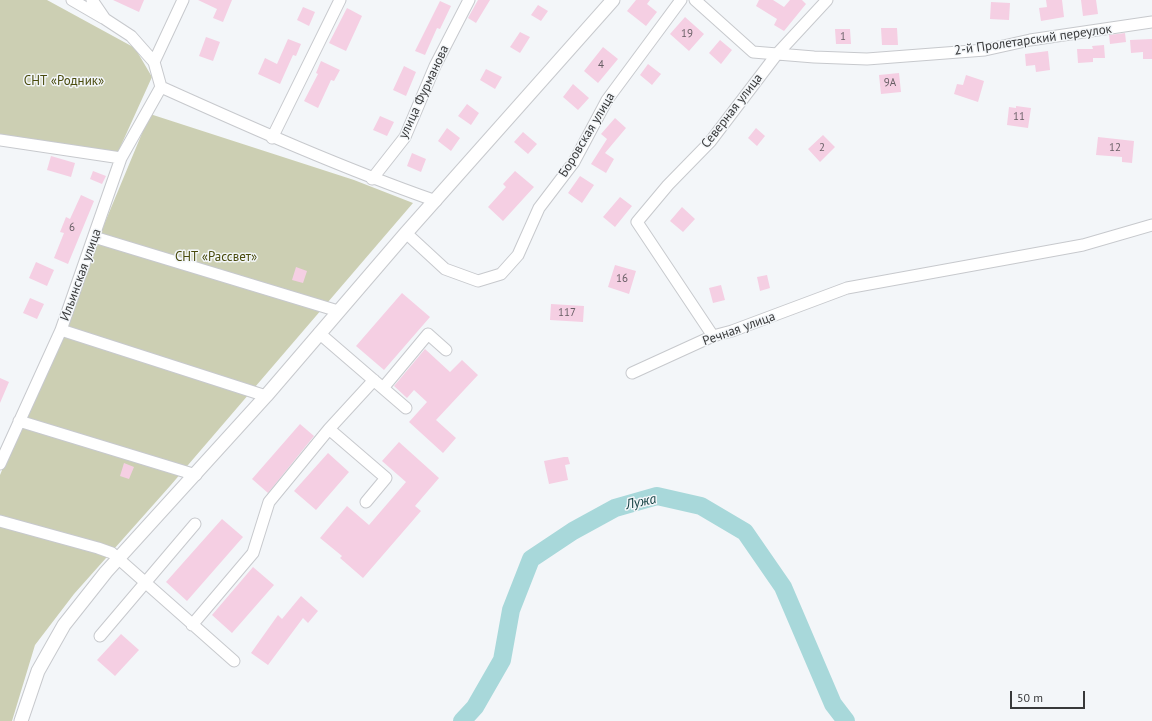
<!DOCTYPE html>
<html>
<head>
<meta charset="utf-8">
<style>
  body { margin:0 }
  #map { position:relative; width:1152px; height:721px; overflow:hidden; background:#f3f6f9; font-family:"PT Sans",sans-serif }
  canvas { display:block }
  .scale { position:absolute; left:1010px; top:691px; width:75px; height:18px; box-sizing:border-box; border:2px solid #38393a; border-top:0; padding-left:5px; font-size:12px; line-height:14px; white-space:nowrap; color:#38393a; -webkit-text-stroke:3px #f3f6f9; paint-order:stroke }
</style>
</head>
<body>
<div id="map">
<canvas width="1152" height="721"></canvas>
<div class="scale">50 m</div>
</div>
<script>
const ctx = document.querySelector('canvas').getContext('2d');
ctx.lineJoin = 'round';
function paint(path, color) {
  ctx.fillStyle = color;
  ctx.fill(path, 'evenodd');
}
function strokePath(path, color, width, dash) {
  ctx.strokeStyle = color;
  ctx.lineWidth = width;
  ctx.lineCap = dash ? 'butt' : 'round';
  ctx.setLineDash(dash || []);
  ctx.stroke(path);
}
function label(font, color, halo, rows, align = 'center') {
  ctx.font = font + ' "PT Sans",sans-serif';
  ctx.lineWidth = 3;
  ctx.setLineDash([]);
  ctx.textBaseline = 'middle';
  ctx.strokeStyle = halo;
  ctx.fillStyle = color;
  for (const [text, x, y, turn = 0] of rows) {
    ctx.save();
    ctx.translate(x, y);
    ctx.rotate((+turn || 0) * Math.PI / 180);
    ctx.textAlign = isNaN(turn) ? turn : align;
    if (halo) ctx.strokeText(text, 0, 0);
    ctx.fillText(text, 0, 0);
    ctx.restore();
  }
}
paint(new Path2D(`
  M 0,0 L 47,0 L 135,48 L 152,77 L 118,152 L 0,136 Z
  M 150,114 L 354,180 L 413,203 L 170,486 L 74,594 L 35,645 L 12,721 L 0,721 L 0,475 Z`), '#cccfb3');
strokePath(new Path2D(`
  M 462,721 L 475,707 L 502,660 L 511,610 L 531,559 L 573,531 L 615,508 L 657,496 L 701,506 L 745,532 L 783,587 L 833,704 L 846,721`), '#a8d8da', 18);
paint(new Path2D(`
  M 113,0 L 144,0 L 139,12 Z
  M 198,0 L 232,0 L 223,22 L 213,18 L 217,9 Z
  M 478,0 L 490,0 L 476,23 L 468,18 Z
  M 636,0 L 650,0 L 647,4 L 657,12 L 646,26 L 627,11 Z
  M 759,0 L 773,0 L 784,7 L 790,0 L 802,0 L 806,4 L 784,31 L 774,25 L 777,19 L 756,6 Z
  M 1046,0 L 1062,0 L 1064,17 L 1041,21 L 1039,8 L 1047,7 Z
  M 1081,0 L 1096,0 L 1098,14 L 1083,16 Z
  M 440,1 L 451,6 L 440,29 L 437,28 L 425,55 L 415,51 Z
  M 991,2 L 1010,3 L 1009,20 L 990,19 Z
  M 538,5 L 548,11 L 541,21 L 531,15 Z
  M 303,7 L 315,12 L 309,26 L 297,20 Z
  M 347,8 L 362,16 L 346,51 L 329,43 Z
  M 685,17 L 704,34 L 689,51 L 670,34 Z
  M 881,28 L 897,28 L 898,45 L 882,45 Z
  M 835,29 L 850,29 L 851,44 L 836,44 Z
  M 520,32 L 530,37 L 520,53 L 510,47 Z
  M 1125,33 L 1126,42 L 1110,44 L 1109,35 Z
  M 206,37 L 220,42 L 213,61 L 199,56 Z
  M 288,39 L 301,44 L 296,56 L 293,55 L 280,84 L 258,74 L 265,58 L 277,64 Z
  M 1152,39 L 1152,59 L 1143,59 L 1143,52 L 1131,53 L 1130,40 Z
  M 720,40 L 732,50 L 721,64 L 709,53 Z
  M 1104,45 L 1105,58 L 1093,58 L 1093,62 L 1078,63 L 1077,49 L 1093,49 L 1092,46 Z
  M 603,47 L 618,59 L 598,83 L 584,71 Z
  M 1048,51 L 1050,70 L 1036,72 L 1035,65 L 1026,66 L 1025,54 Z
  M 321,61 L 340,70 L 334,81 L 331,80 L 318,108 L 304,101 L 318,74 L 316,73 Z
  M 648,64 L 661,74 L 652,85 L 640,75 Z
  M 404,66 L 416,72 L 406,96 L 393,90 Z
  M 486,69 L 502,77 L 495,89 L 480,80 Z
  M 899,73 L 901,92 L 881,94 L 879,75 Z
  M 966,75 L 984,81 L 978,102 L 954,94 L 957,84 L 963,85 Z
  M 573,84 L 589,98 L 578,110 L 563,97 Z
  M 467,104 L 479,113 L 471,125 L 458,116 Z
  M 1016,106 L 1031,108 L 1028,128 L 1007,125 L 1009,107 L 1016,108 Z
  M 380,116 L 394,122 L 387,136 L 373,130 Z
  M 615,118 L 626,128 L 605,153 L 614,159 L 606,173 L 591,164 L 607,139 L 601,134 Z
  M 447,128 L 460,138 L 451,151 L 438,141 Z
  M 756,128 L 765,136 L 757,146 L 748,138 Z
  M 523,132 L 537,144 L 528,154 L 514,142 Z
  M 823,135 L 835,147 L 820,162 L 808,149 Z
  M 1098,137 L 1134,141 L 1132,163 L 1122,162 L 1122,157 L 1096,155 Z
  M 412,153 L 426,159 L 421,172 L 407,166 Z
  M 51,156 L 75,163 L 71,177 L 47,170 Z
  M 93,171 L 106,176 L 102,184 L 90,179 Z
  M 515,171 L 534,187 L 503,221 L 488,207 L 506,187 L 503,184 Z
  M 580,176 L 594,185 L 582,203 L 568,193 Z
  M 81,195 L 94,201 L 68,264 L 54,258 L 64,233 L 60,232 L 66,217 L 70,219 Z
  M 620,197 L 632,206 L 615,227 L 603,217 Z
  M 682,207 L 695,219 L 683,232 L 670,221 Z
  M 36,262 L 54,270 L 47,286 L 29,278 Z
  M 615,265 L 636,271 L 629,294 L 608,287 Z
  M 296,267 L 307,271 L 303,283 L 292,280 Z
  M 767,275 L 770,288 L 760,291 L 757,277 Z
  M 721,285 L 725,300 L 713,303 L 709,288 Z
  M 402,293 L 430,317 L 384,370 L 356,346 Z
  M 30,298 L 44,304 L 37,319 L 23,313 Z
  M 551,304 L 584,306 L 583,322 L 550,320 Z
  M 425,349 L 450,372 L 462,360 L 478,375 L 436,420 L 456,438 L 443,453 L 409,422 L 427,402 L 414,390 L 407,398 L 394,386 Z
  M 0,378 L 9,382 L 0,403 Z
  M 300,424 L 314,436 L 268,493 L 252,479 Z
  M 399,442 L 439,478 L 415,506 L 421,511 L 363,578 L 340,558 L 342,556 L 320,538 L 347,506 L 369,525 L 406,482 L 382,461 Z
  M 328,453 L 349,472 L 316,510 L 294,491 Z
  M 564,457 L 568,457 L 570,464 L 565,465 L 568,480 L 549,484 L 544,461 Z
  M 124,463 L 134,467 L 129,479 L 120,476 Z
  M 222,519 L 243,537 L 187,601 L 166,582 Z
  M 253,567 L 274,585 L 232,633 L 212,615 Z
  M 301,596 L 318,611 L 308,623 L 303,618 L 268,665 L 251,653 L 278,615 L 282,619 Z
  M 121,634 L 139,650 L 115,676 L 97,660 Z`), '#f5cfe3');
const minor = new Path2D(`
  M 72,0 L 103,18
  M 92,0 L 105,19 L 131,36 L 154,62
  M 695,0 L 753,52 L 814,57 L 867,59 L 985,50 L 1030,40 L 1152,22
  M 161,87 C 252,128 342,168 436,201
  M 161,87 L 154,62 L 183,0
  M 272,138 L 340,0
  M 0,140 L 121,158
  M 372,179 L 405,137 L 435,66 L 469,0
  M 406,233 L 445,269 L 478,281 L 501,274 L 518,255 L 539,208 L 574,162 L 607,100 L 681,0
  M 94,237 L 338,311
  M 61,330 L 266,396
  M 319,333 L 406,408
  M 713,336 L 637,222 L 668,185 L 710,142 L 777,54 L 827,0
  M 632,373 L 713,336 L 732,331 L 847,288 L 1083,245 L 1152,225
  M 383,388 L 428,334 L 446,350
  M 19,421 L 196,475
  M 0,464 L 61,330 L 121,158 L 161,87
  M 366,502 L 386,478 L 329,429 L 374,380
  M 0,521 L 98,548 L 112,553 L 234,661
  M 192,625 L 253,553 L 269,502 L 329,429
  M 100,636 L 195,524`);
const major = new Path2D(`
  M 21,721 L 38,671 L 64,625 L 106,572 L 266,396 L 406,233 L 613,0`);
strokePath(minor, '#c7c9cd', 13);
strokePath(major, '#c7c9cd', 15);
strokePath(minor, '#fff', 11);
strokePath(major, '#fff', 13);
label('11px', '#675e64', null, [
  ["19",687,34],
  ["1",843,37],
  ["4",601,65],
  ["9А",890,83],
  ["11",1019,117],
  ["2",822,148],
  ["12",1115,148],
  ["6",72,228],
  ["16",622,279],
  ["117",567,313]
]);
label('13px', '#38393a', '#f3f6f9', [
  ["2-й Пролетарский переулок",1033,40,-8],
  ["улица Фурманова",424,92,-65],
  ["Северная улица",732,111,-52],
  ["Боровская улица",587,135,-59],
  ["Ильинская улица",81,275,-70],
  ["Речная улица",739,329,-20]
]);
label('13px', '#494b0d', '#f3f6f9', [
  ["СНТ «Родник»",64,81],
  ["СНТ «Рассвет»",216,257]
]);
label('italic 14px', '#0f3d3f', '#f3f6f9', [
  ["Лужа",641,502,-12]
]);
</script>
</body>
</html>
